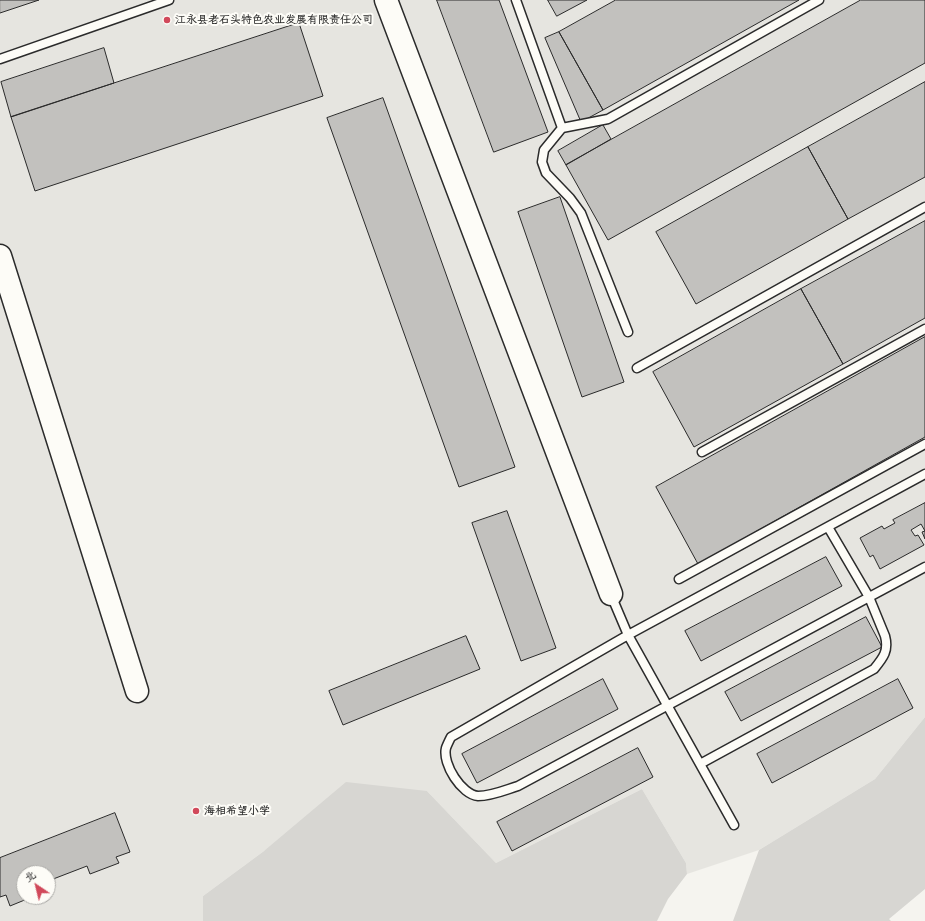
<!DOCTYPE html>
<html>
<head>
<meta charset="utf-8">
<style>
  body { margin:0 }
  #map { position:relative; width:925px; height:921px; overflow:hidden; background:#f5f4ef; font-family:Delius,"LXGW WenKai TC",sans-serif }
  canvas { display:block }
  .north { position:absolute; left:16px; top:865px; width:40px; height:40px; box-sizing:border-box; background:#fdfcf7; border:1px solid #a9a8a5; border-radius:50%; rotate:325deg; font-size:11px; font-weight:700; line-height:16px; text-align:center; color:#2b2b2b }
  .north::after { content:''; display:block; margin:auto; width:14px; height:18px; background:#d1495b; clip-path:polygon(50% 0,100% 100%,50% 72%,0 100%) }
</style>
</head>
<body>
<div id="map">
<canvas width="925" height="921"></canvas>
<div class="north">北</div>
</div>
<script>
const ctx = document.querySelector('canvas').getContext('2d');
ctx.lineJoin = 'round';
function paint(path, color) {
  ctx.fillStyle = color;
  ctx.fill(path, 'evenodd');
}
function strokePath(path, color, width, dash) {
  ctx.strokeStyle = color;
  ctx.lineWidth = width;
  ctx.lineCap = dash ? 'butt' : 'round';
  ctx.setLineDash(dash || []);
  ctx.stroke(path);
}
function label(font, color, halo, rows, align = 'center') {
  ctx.font = font + ' Delius,"LXGW WenKai TC",sans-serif';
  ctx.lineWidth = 4;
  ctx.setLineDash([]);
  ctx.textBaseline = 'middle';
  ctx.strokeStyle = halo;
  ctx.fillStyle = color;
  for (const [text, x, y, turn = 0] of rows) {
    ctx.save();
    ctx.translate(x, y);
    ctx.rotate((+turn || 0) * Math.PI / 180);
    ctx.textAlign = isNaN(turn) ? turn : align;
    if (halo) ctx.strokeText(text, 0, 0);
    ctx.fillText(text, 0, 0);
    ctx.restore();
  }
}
paint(new Path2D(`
  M 0,0 L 925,0 L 925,717 L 875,779 L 759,850 L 687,874 L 686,863 L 642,789 L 496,863 L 427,791 L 264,851 L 203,896 L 203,921 L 0,921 ZM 24,873 L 48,873 L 48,897 L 24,897 Z`), '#e6e5e0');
paint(new Path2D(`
  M 925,717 L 925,889 L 889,919 L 891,921 L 733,921 L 759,850 L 875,779 Z
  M 346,782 L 427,791 L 496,863 L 642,789 L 686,863 L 687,874 L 668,899 L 657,921 L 203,921 L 203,896 L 264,851 Z`), '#d7d6d2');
const building = new Path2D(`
  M 0,0 L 39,0 L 0,13 Z
  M 437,0 L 499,0 L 548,132 L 494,152 Z
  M 548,0 L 587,0 L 557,16 Z
  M 616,0 L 799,0 L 603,110 L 559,32 Z
  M 861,0 L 925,0 L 925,63 L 608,240 L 566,165 Z
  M 299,23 L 323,96 L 35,191 L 11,117 Z
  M 559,32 L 603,110 L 581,122 L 545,38 Z
  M 104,48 L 114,83 L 11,117 L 1,82 Z
  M 925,82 L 925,177 L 848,219 L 808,147 Z
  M 383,98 L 515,467 L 459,487 L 327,118 Z
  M 603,125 L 611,139 L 566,165 L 558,151 Z
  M 808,147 L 848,219 L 696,304 L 656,232 Z
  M 560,197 L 624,382 L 582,397 L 518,212 Z
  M 925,221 L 925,318 L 843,364 L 801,289 Z
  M 801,289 L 843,364 L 694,447 L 653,372 Z
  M 925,337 L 925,437 L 698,564 L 656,487 Z
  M 925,503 L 925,539 L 922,532 L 925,531 L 921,524 L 911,530 L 915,536 L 918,535 L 924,545 L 880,569 L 873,555 L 870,557 L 860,538 L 882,526 L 884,529 L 895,523 L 893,520 Z
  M 507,511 L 556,648 L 521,661 L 472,523 Z
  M 826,557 L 842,586 L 701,661 L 685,631 Z
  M 866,617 L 882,647 L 741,721 L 725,692 Z
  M 466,636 L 480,669 L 343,725 L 329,691 Z
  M 603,679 L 618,709 L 477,783 L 462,754 Z
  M 898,679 L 913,708 L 772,783 L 757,754 Z
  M 638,748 L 653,777 L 512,851 L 497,822 Z
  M 115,813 L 130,852 L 116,857 L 119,863 L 90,874 L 87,866 L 48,881 L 48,873 L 24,873 L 24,897 L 32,897 L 10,906 L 6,895 L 0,897 L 0,858 Z`);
paint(building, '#c2c1be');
strokePath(building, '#2b2b2b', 1);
const lane = new Path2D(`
  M 516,0 L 562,128
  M 0,59 L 169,0
  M 628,332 L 581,213 L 570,198 L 546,173 L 542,162 L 544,150 L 562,128 L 608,119 L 819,0
  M 637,368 L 925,207
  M 702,452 L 925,329
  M 925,474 L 628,635 L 451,737 C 449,741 447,745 446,748 C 442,764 462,795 478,796 C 492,796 505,790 518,786 L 925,567
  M 679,579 L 925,444
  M 611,595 L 628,635 L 734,825
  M 700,764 L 874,669 C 883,658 889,651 885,636 L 869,597 L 828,527`);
const secondary = new Path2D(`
  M 386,0 L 611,594
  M 0,256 L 137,691`);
strokePath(lane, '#2b2b2b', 11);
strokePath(secondary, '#2b2b2b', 25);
strokePath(lane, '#fdfcf7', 8);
strokePath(secondary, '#fdfcf7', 22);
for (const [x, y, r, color] of [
  [167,20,4,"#d1495b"],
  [196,811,4,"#d1495b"]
]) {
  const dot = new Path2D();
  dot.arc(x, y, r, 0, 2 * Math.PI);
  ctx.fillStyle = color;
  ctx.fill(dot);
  strokePath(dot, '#fdfcf7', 1.5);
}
label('bold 11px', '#2b2b2b', '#fdfcf7', [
  ["江永县老石头特色农业发展有限责任公司",175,20],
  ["海相希望小学",204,811]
], 'left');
</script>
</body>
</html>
